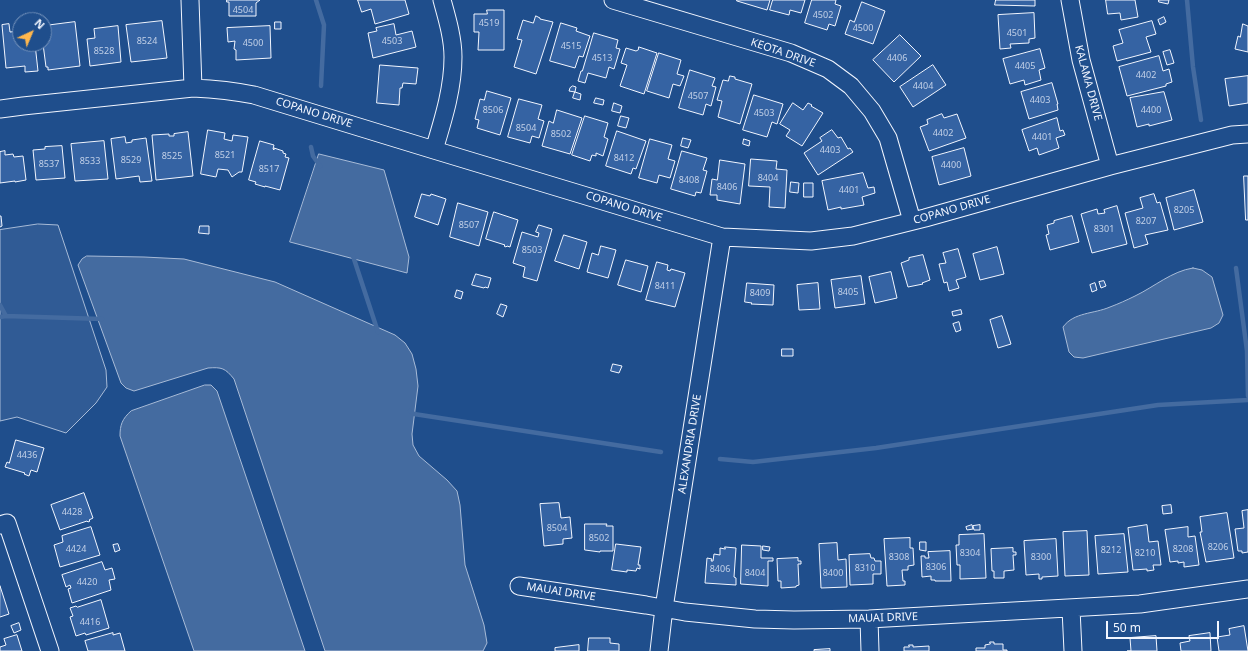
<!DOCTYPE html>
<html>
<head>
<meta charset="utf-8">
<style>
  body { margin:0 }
  #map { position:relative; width:1248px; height:651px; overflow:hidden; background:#1f4e8c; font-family:"Noto Sans",sans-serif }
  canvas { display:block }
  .north { position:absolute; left:12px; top:12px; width:40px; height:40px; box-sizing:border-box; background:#1f4e8c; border:1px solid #7391ba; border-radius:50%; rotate:44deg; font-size:11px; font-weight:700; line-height:16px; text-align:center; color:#f2f6ff }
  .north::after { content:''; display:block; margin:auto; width:14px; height:18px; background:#ffb74d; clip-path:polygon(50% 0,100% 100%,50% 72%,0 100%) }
  .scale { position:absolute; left:1106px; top:621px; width:113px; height:18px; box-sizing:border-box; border:2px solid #f2f6ff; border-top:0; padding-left:5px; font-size:12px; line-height:14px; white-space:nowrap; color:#f2f6ff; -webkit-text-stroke:3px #1f4e8c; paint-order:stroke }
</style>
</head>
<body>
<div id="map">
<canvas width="1248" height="651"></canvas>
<div class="north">N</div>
<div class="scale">50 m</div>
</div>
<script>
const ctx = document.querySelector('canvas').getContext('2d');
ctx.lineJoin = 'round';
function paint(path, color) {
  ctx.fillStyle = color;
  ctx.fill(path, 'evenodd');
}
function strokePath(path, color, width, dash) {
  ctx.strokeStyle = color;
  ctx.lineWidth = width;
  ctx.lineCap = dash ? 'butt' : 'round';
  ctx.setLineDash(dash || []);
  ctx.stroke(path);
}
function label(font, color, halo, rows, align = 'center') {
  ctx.font = font + ' "Noto Sans",sans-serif';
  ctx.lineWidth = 3;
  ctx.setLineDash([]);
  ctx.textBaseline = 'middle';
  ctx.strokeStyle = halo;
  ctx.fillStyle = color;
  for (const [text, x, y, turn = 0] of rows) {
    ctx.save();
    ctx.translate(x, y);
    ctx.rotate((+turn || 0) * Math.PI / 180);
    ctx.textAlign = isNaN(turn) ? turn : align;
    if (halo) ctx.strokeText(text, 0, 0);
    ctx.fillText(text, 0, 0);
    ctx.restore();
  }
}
const green = new Path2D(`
  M 38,224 L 58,225 L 106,370 L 107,387 L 96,403 L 66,433 L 17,417 L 0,421 L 0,230 Z`);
paint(green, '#305b95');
strokePath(green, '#a8bbd7', 1);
const water = new Path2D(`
  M 319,154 L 384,170 L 409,257 L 407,273 L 290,242 Z
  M 87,256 L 144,257 L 184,259 L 275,282 L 395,335 L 405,343 L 412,354 L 416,369 L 418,386 L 412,434 L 413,445 L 419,456 L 447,480 L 457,491 L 460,505 L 465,565 L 484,625 L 487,643 L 483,651 L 325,651 L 234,379 C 225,368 222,367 208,368 L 134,391 L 126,388 L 121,383 L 78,265 L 82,259 Z
  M 1193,268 L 1202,270 L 1212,277 L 1223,315 L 1219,323 L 1211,328 L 1083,358 L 1074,357 L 1069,352 L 1063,327 C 1074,312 1094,314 1110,307 C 1118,304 1127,300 1135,296 C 1154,287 1172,271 1193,268 Z
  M 205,385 L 211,385 L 217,391 L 305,651 L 194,651 L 120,436 C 120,425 122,419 131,411 Z`);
paint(water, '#446ba0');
strokePath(water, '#a8bbd7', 1);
strokePath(new Path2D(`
  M 316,0 L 324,25 L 321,86
  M 1187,0 L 1193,67 L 1201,120
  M 311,147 L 313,156 L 320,166
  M 352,253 L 378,332
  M 1236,268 L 1247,351 L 1248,396
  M 0,305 L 6,316
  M 0,317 L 6,316 L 102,319
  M 410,411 L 414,414 L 661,452
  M 720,459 L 753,462 L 876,448 L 1158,405 L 1248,400`), '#446ba0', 4.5);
const building = new Path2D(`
  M 227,0 L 260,0 L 256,3 L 256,16 L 229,16 L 229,2 L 227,2 Z
  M 358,0 L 405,0 L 409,14 L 375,24 L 371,9 L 362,12 Z
  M 737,0 L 770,0 L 767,10 L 737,1 Z
  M 773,0 L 805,0 L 801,13 L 790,10 L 789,15 L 770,10 Z
  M 812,0 L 836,0 L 835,4 L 841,6 L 835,26 L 829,24 L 827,30 L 805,23 Z
  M 996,0 L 1035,0 L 1035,6 L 995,5 Z
  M 1106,0 L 1135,0 L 1138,17 L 1121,20 L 1120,13 L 1108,14 Z
  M 1159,0 L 1169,0 L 1168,4 L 1159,2 Z
  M 862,2 L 885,11 L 873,44 L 845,34 L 850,20 L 854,22 Z
  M 487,10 L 504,10 L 504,50 L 478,50 L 479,32 L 474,32 L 474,14 L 487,14 Z
  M 1034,13 L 1035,38 L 1029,39 L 1029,43 L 1010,44 L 1011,48 L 1000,49 L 998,15 Z
  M 536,16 L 540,18 L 540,19 L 553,22 L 536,74 L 514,67 L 522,40 L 517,39 L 523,20 L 533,23 Z
  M 1164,17 L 1166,22 L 1160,25 L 1158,20 Z
  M 162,21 L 167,58 L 131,62 L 126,25 Z
  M 1152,21 L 1156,34 L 1146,37 L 1151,52 L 1117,61 L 1113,46 L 1123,43 L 1119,30 Z
  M 75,22 L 80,66 L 48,70 L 48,67 L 46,67 L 43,44 L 44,44 L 44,26 Z
  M 275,22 L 281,22 L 281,29 L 275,29 Z
  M 561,23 L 577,28 L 576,31 L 590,36 L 583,57 L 579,56 L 575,68 L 550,61 Z
  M 9,24 L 10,32 L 20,31 L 20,44 L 35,44 L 38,71 L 25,72 L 25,66 L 6,68 L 2,25 Z
  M 394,24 L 396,35 L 412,31 L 416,47 L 373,58 L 368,33 L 377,31 L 376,28 Z
  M 1243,24 L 1248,26 L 1248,52 L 1235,49 L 1238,36 L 1240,37 Z
  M 118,26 L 121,62 L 90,66 L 87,39 L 95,38 L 94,29 Z
  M 270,26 L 271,58 L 236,60 L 236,50 L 234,49 L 235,41 L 228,42 L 227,28 Z
  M 594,33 L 618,40 L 616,48 L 620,49 L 614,69 L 609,67 L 606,78 L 588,73 L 585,83 L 578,81 L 581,71 L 582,71 Z
  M 900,35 L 921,56 L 894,82 L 873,60 Z
  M 639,47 L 657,53 L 644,94 L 620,86 L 627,65 L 621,63 L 626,48 L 636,51 L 638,50 Z
  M 1040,49 L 1045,68 L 1039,70 L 1041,80 L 1025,85 L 1024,80 L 1010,84 L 1003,59 Z
  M 1170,50 L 1174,63 L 1167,65 L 1163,52 Z
  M 659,53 L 681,60 L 677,74 L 684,76 L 680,86 L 673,84 L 669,98 L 647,91 Z
  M 1159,56 L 1163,71 L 1169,69 L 1172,82 L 1166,84 L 1166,86 L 1127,96 L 1119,67 Z
  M 380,65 L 418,68 L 416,84 L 403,83 L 402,88 L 400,88 L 399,105 L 377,103 Z
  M 933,65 L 946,85 L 913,107 L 900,87 Z
  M 690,70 L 715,78 L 712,86 L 716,87 L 711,106 L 706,104 L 703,115 L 679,108 Z
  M 730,76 L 735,77 L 735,79 L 752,84 L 740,124 L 718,117 L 722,101 L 717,100 L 723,80 L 728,81 Z
  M 1248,76 L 1248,103 L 1229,106 L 1225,79 Z
  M 1052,83 L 1058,104 L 1057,104 L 1058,110 L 1029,119 L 1021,92 Z
  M 573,86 L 576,87 L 575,92 L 569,91 L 570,88 Z
  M 487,91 L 511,98 L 500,135 L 477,128 L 479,120 L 475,119 L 480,99 L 484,100 Z
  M 575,92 L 581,94 L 580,100 L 573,98 Z
  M 1164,92 L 1172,120 L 1149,126 L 1149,124 L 1137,127 L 1130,98 Z
  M 754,95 L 783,104 L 777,124 L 772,122 L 767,137 L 743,130 Z
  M 596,98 L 604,100 L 603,105 L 594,103 Z
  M 519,99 L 542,105 L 538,119 L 544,121 L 539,138 L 532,136 L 530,143 L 508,137 Z
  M 614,103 L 622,106 L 620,113 L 612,111 Z
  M 793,103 L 803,110 L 808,103 L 812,105 L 811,106 L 823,113 L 802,146 L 786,136 L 790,130 L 780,124 Z
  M 557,110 L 582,118 L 570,154 L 542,146 L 549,121 L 553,123 Z
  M 942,114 L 944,118 L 957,114 L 966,138 L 929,151 L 920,127 L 928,124 L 927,120 Z
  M 585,116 L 608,123 L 604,137 L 608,139 L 603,156 L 596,153 L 596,156 L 592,155 L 590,161 L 572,155 Z
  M 621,116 L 629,118 L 626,128 L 618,126 Z
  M 1057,118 L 1060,131 L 1063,130 L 1065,135 L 1056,138 L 1059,148 L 1039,155 L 1037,148 L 1029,151 L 1022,130 Z
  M 208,130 L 225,133 L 224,139 L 232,141 L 233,135 L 248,137 L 242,172 L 239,172 L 232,177 L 228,170 L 218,169 L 216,177 L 201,174 Z
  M 832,130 L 838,138 L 841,137 L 848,149 L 850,148 L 853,152 L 818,175 L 804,153 L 822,141 L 820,138 Z
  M 617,131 L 646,141 L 636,169 L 633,168 L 631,174 L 606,166 Z
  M 188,132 L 193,176 L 156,180 L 152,135 L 169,134 L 169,136 L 174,136 L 174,134 Z
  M 125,137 L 126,143 L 132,142 L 132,140 L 146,138 L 152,181 L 140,182 L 139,176 L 116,179 L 111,139 Z
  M 683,138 L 691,140 L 688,148 L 681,146 Z
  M 650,139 L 672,145 L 668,159 L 675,161 L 670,178 L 659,175 L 657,183 L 639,178 Z
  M 744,139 L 750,141 L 749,146 L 743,144 Z
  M 104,141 L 108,179 L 75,181 L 71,144 Z
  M 260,141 L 274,145 L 273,149 L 274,150 L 274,148 L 283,151 L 283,153 L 286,154 L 285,157 L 289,158 L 280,190 L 265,186 L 265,187 L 255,184 L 256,182 L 249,180 Z
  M 62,146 L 65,178 L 36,180 L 33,150 L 45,149 L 45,147 Z
  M 964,148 L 971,176 L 939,185 L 932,157 Z
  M 5,151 L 5,155 L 13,154 L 14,157 L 23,156 L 26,180 L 15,182 L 15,181 L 0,183 L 0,152 Z
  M 682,151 L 707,158 L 703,170 L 707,171 L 701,193 L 696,192 L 695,196 L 671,189 Z
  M 751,159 L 777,161 L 776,169 L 787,170 L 785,208 L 769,207 L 770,187 L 749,186 Z
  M 720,160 L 745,164 L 740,204 L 717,200 L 717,195 L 710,195 L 712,179 L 717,180 Z
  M 863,173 L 868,188 L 874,187 L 875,193 L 862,197 L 864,205 L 841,209 L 841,207 L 828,210 L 822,181 Z
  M 1244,176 L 1248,176 L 1248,220 L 1246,220 Z
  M 791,182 L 799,183 L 798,193 L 790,192 Z
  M 804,183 L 813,183 L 813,197 L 804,197 Z
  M 1194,190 L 1203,222 L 1174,230 L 1166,198 Z
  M 422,194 L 430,196 L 431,194 L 446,199 L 438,225 L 415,217 Z
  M 1154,194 L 1157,203 L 1160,202 L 1168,230 L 1145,235 L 1148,244 L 1134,248 L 1125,213 L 1143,208 L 1140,198 Z
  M 458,203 L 488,212 L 479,246 L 450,237 Z
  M 1117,206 L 1127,244 L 1092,253 L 1081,214 L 1097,209 L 1098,214 L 1105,213 L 1104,210 Z
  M 494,212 L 518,220 L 510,247 L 507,246 L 506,247 L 504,246 L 505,245 L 486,239 Z
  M 0,216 L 1,216 L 2,226 L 0,227 Z
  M 1072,216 L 1079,242 L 1050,250 L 1046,235 L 1049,234 L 1047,225 L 1054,223 L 1054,221 Z
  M 539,225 L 552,229 L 537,281 L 523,277 L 525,267 L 513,263 L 522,232 L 538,237 L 539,233 L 536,232 Z
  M 200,226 L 209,226 L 209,234 L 199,233 Z
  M 564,235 L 587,242 L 579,269 L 555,261 Z
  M 601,246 L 616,250 L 608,278 L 587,272 L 592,253 L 598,255 Z
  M 997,247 L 1004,274 L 980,280 L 973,254 Z
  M 958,249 L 966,277 L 956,280 L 959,288 L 949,291 L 947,282 L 944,283 L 939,264 L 946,263 L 943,253 Z
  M 923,255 L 930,280 L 922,283 L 923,284 L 908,287 L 901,263 L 909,260 L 909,258 Z
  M 626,260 L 648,266 L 641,292 L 618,285 Z
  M 657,262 L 668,265 L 667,270 L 670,271 L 671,269 L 685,273 L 675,307 L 646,300 Z
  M 891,272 L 897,298 L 875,303 L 869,277 Z
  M 476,274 L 491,278 L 488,288 L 485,287 L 484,288 L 472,285 Z
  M 861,276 L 865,304 L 835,308 L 831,280 Z
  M 1104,281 L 1106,286 L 1101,288 L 1099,282 Z
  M 747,283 L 774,285 L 773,305 L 751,304 L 752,303 L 745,302 Z
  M 818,283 L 820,309 L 799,310 L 797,285 Z
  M 1095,283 L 1097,290 L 1092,292 L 1090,285 Z
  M 457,290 L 463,292 L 461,299 L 455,297 Z
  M 501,304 L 507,306 L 503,317 L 497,314 Z
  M 961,310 L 962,314 L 953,316 L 952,312 Z
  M 1002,316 L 1011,344 L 998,348 L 990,320 Z
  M 959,322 L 961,330 L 956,332 L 953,324 Z
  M 782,349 L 793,349 L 793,356 L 782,356 Z
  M 613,364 L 622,366 L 619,373 L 611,371 Z
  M 16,440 L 44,448 L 37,472 L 31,470 L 29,476 L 24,474 L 25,473 L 5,467 L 7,462 L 9,463 Z
  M 84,493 L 93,518 L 89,520 L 90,521 L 88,522 L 87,521 L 60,530 L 51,505 Z
  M 559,503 L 561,518 L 570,517 L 572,538 L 563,539 L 563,544 L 544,546 L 540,504 Z
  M 1171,505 L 1172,513 L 1163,514 L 1162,506 Z
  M 1248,510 L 1248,552 L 1242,553 L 1242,551 L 1238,551 L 1235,529 L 1244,528 L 1242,511 Z
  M 1227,513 L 1234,558 L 1206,562 L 1200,532 L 1202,532 L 1200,517 Z
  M 585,524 L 607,524 L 606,526 L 613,526 L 613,551 L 600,551 L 600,552 L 585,550 Z
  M 972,525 L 973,529 L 967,530 L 966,527 Z
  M 980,525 L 980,530 L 974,530 L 973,526 Z
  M 1147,525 L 1149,542 L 1158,541 L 1161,565 L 1153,565 L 1154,570 L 1147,571 L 1147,569 L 1133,570 L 1128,528 Z
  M 91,527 L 100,555 L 60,567 L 54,545 L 63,542 L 62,536 Z
  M 1188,527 L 1188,537 L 1195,536 L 1199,565 L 1184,567 L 1184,562 L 1178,563 L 1178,561 L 1170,562 L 1165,530 Z
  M 1087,531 L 1089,575 L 1065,576 L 1063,532 Z
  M 984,534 L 986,578 L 960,579 L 960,565 L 957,565 L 956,545 L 959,545 L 959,535 Z
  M 1124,534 L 1128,572 L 1098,574 L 1095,536 Z
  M 910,538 L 910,548 L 913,548 L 914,565 L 908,566 L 908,570 L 902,570 L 903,581 L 905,581 L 905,585 L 887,586 L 884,539 Z
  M 1056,539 L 1058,576 L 1042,577 L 1042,579 L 1039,579 L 1039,574 L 1026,575 L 1024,541 Z
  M 920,542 L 926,542 L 926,551 L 920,550 Z
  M 837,543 L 838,560 L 846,559 L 847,587 L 821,588 L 819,544 Z
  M 118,544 L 120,550 L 115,552 L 113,545 Z
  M 616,544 L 641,547 L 638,565 L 640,565 L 640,569 L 637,568 L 636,571 L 627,570 L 627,572 L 612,570 Z
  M 742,545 L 761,546 L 761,558 L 773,558 L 773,561 L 768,561 L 768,586 L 741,584 Z
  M 763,546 L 770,547 L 769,551 L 763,550 Z
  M 725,547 L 736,548 L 734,577 L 736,578 L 736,585 L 705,583 L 707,558 L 712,559 L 711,561 L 713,561 L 714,554 L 720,555 L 720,548 L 725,549 Z
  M 1013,548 L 1013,552 L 1016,552 L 1016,555 L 1013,555 L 1014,570 L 1004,571 L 1004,578 L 994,578 L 994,571 L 992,571 L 991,549 Z
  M 950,551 L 951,581 L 935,581 L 935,580 L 931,580 L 931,576 L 922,577 L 921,556 L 925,556 L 925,558 L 929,558 L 928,552 Z
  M 870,554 L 871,558 L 874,558 L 875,561 L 881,561 L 881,574 L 873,574 L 873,584 L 850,585 L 849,555 Z
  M 798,558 L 798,561 L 801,561 L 801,564 L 798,564 L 799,585 L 796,586 L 796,587 L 781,588 L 781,581 L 778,581 L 777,559 Z
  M 102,562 L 105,570 L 112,568 L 115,579 L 109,580 L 111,590 L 72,603 L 68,589 L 71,588 L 70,585 L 66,587 L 62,575 Z
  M 0,586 L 9,614 L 0,617 Z
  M 101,600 L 109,628 L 86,635 L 85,633 L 76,636 L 70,617 L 73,616 L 70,608 L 76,606 L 77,607 Z
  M 19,623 L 21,630 L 14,633 L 11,626 Z
  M 1244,626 L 1248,651 L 1219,651 L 1217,637 L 1230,635 L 1229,629 Z
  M 113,633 L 113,635 L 120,633 L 125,651 L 88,651 L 85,641 Z
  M 1210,633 L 1211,651 L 1181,651 L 1180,643 L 1190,641 L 1189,636 Z
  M 17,635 L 22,651 L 0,651 L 0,647 L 6,645 L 4,639 Z
  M 1156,636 L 1157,651 L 1127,651 L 1131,651 L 1130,638 Z
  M 589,638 L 610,638 L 610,643 L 619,644 L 619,651 L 588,651 Z
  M 990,642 L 994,642 L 994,644 L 1003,644 L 1003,650 L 1007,650 L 1007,651 L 976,651 L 976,648 L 985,648 L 985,645 L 990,644 Z
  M 579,645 L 579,651 L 555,651 L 555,648 Z
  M 909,645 L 913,645 L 913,647 L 929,646 L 929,651 L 904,651 L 904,647 L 909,647 Z
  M 830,649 L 830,651 L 814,651 L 814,650 Z`);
paint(building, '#3563a3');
strokePath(building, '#f2f6ff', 1);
const minor = new Path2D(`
  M 190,0 L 193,88
  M 613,0 L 791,53 L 828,69 L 851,86 L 872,111 L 888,138 L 912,221
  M 1070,0 L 1081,60 L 1110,166
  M 0,109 L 23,106 L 193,88 C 214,89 234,91 254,95 L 434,150 L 722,237 L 811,241 L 853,236 L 925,218 L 1110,166 L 1232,135 L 1248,134
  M 434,150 C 443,120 453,89 453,57 C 453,38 447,18 442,0
  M 0,525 L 7,523 L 50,651
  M 519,586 L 646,605 L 685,612 L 755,619 L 794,620 L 869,619 L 1140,604 L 1248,589
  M 1071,609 L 1073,651
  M 869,619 L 870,651
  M 659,651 L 664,608 L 722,237`);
strokePath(minor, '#f2f6ff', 19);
strokePath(minor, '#1f4e8c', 17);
label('9px', '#c3d1e8', null, [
  ["4504",243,10],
  ["4502",823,15],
  ["4519",489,23],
  ["4500",863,28],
  ["4501",1017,33],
  ["8524",147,41],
  ["4503",392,41],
  ["4500",253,43],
  ["4515",571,46],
  ["8528",104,51],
  ["4513",602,58],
  ["4406",897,58],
  ["4405",1025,66],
  ["4402",1146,75],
  ["4404",923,86],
  ["4507",698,96],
  ["4403",1040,100],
  ["8506",493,110],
  ["4400",1151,110],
  ["4503",764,113],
  ["8504",526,128],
  ["4402",943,133],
  ["8502",561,134],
  ["4401",1042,137],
  ["4403",830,150],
  ["8521",225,155],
  ["8525",172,156],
  ["8412",624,158],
  ["8529",131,160],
  ["8533",90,161],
  ["8537",49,164],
  ["4400",951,165],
  ["8517",269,169],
  ["8404",768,178],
  ["8408",689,180],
  ["8406",727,187],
  ["4401",849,190],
  ["8205",1184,210],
  ["8207",1146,221],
  ["8507",469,225],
  ["8301",1104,229],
  ["8503",532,250],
  ["8411",665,286],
  ["8405",848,292],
  ["8409",760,293],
  ["4436",27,455],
  ["4428",72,512],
  ["8504",557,528],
  ["8502",599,538],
  ["8206",1218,547],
  ["4424",76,549],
  ["8208",1183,549],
  ["8212",1111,550],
  ["8304",970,553],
  ["8210",1145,553],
  ["8308",899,557],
  ["8300",1041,557],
  ["8306",936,567],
  ["8310",865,568],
  ["8406",720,569],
  ["8404",755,573],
  ["8400",833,573],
  ["4420",87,582],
  ["4416",90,622]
]);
label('11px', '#f2f6ff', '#1f4e8c', [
  ["KEOTA DRIVE",783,53,19],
  ["KALAMA DRIVE",1088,83,75],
  ["COPANO DRIVE",314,113,17],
  ["COPANO DRIVE",624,207,17],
  ["COPANO DRIVE",952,210,-16],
  ["ALEXANDRIA DRIVE",690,444,-81],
  ["MAUAI DRIVE",561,592,9],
  ["MAUAI DRIVE",883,618,-2]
]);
</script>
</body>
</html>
